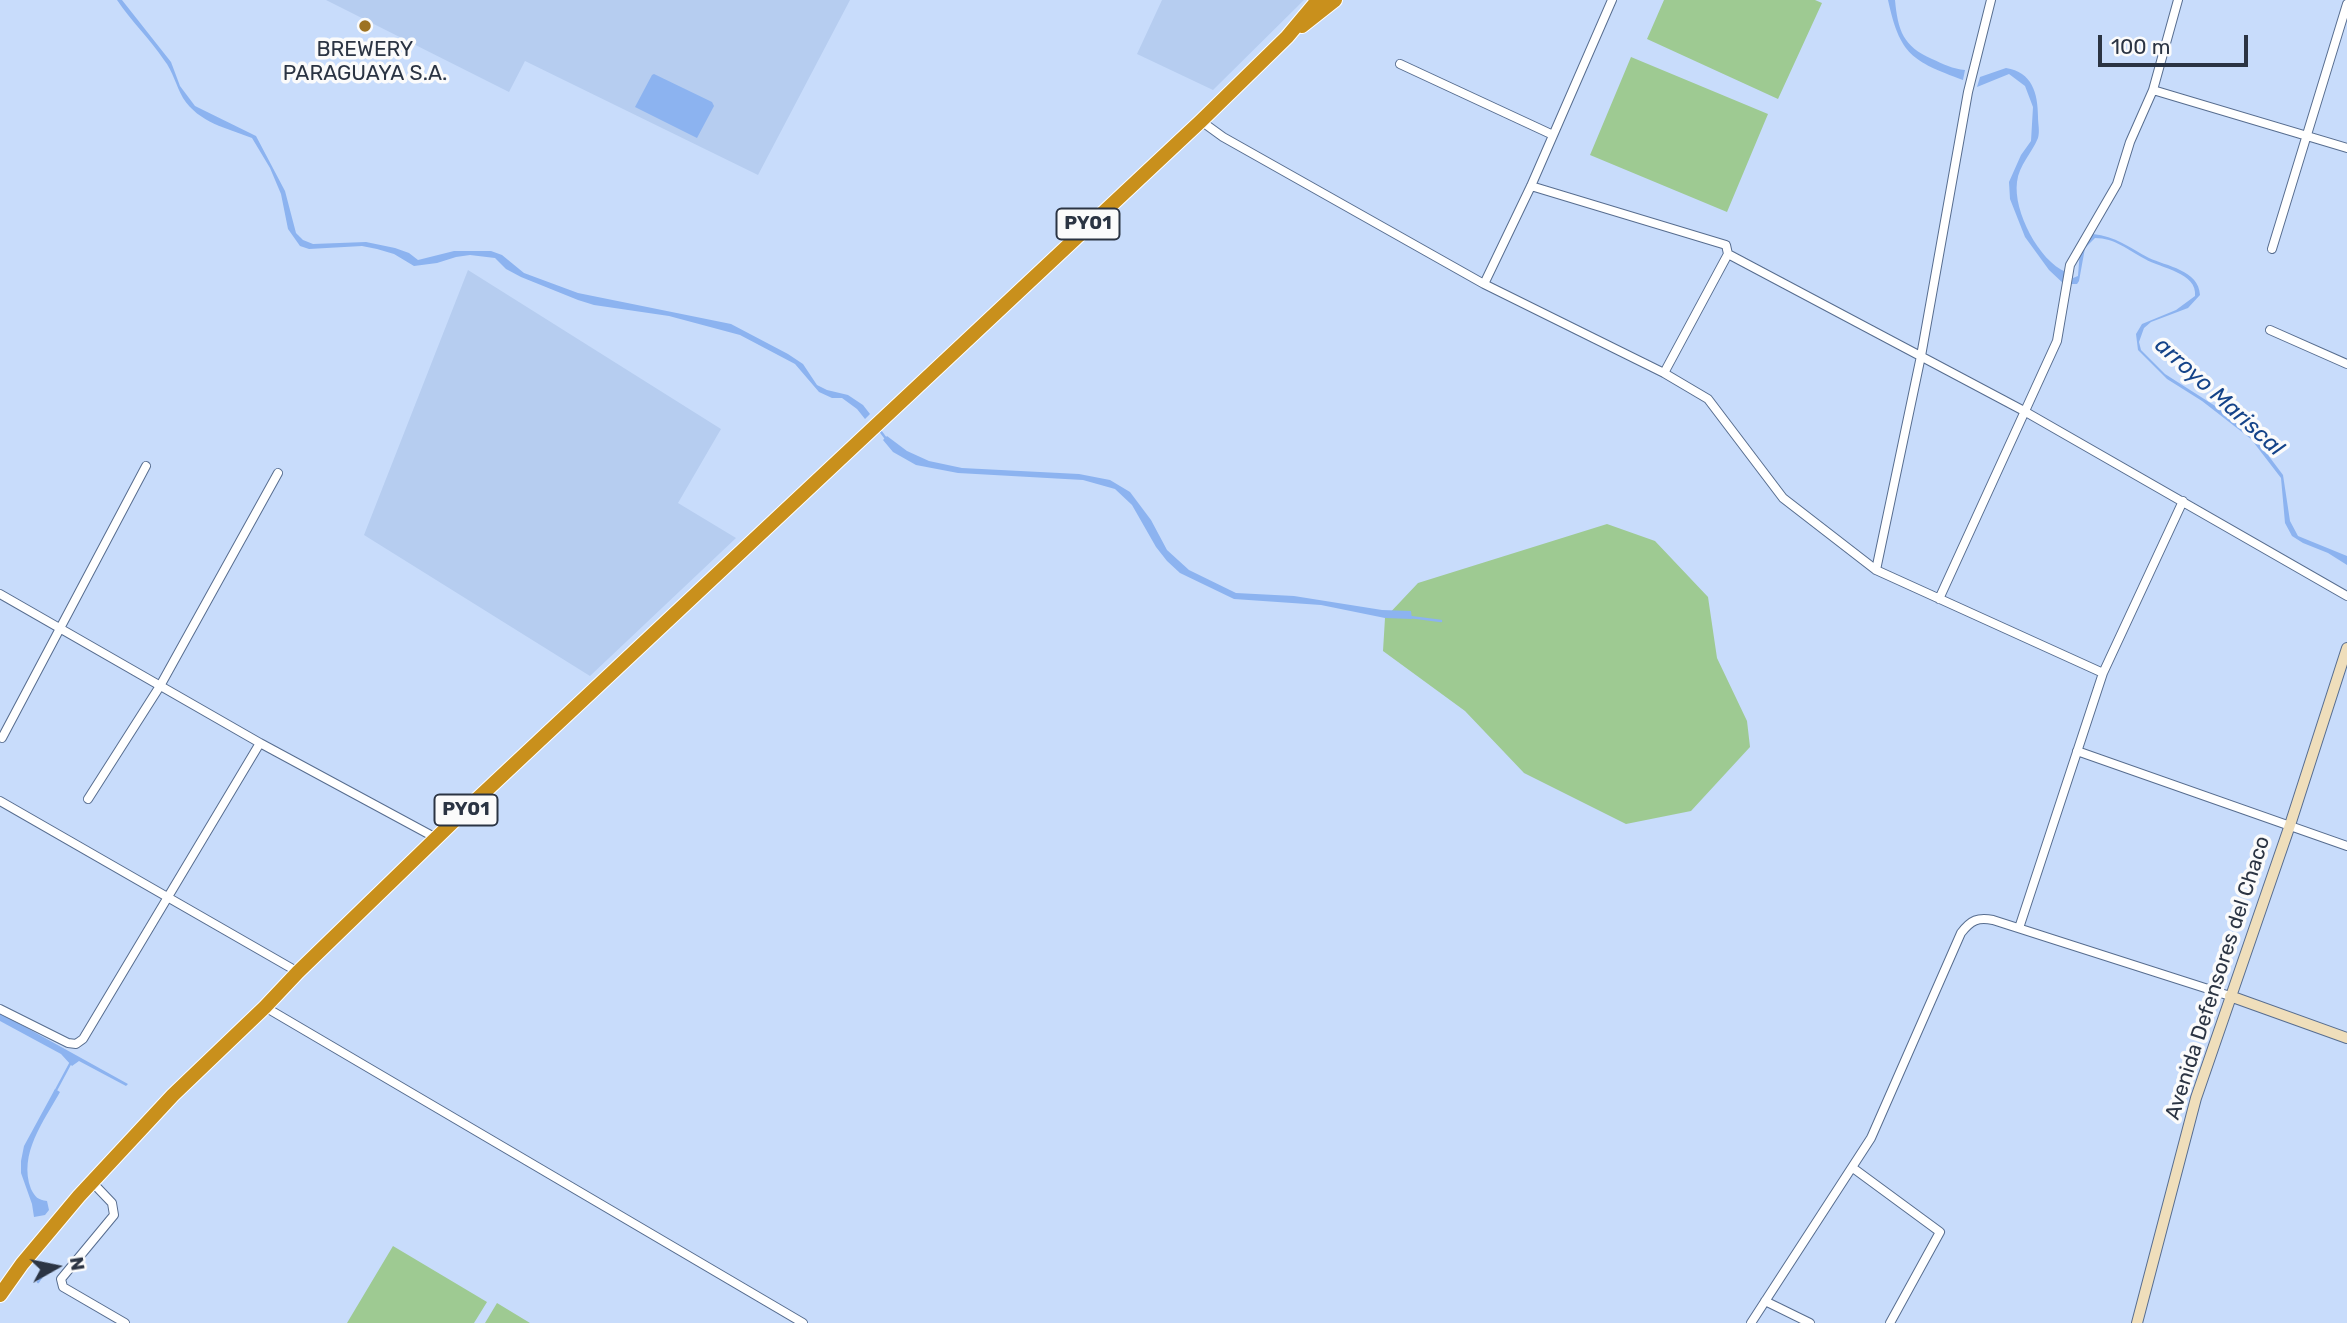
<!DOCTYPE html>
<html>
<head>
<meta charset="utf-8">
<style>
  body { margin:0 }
  #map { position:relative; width:2347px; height:1323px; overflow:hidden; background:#c8dcfb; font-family:Rubik,sans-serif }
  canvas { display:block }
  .north { position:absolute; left:21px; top:1232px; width:70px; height:70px; -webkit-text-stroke:5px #fbfbfb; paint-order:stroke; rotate:81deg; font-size:19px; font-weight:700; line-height:28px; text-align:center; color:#2b3443 }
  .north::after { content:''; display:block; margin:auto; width:24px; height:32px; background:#2b3443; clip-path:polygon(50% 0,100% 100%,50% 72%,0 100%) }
  .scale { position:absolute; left:2098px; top:35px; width:150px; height:32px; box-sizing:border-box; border:4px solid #2b3443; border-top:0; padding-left:9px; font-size:21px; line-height:24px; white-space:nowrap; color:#2b3443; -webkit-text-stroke:5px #fbfbfb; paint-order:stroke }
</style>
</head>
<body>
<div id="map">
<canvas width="2347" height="1323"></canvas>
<div class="north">N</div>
<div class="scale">100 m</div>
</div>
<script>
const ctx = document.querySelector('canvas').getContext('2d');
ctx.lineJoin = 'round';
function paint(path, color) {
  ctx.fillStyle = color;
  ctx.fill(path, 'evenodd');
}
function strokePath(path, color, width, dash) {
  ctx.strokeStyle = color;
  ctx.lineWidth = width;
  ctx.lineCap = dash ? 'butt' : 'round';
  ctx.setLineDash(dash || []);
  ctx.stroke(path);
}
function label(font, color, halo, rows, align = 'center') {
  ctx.font = font + ' Rubik,sans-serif';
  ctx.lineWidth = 7;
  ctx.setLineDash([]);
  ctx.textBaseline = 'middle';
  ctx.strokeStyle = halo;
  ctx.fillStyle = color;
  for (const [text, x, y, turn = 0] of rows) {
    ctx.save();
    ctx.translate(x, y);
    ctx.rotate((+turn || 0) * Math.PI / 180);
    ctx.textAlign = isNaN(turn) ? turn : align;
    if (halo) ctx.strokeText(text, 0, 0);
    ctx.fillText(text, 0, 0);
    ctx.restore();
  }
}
paint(new Path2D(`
  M 326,0 L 850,0 L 758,175 L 525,61 L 509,92 Z
  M 1162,0 L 1304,0 L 1213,90 L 1137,54 Z
  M 468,270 L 721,429 L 678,503 L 736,538 L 590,676 L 364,535 Z`), '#b6cdf0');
paint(new Path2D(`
  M 1664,0 L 1815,0 L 1822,3 L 1778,99 L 1647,39 Z
  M 1631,57 L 1768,114 L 1727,212 L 1590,155 Z
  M 1607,524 L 1655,541 L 1708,597 L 1717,658 L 1747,721 L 1750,747 L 1691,811 L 1626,824 L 1524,773 L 1465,711 L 1383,651 L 1385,618 L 1418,583 Z
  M 393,1246 L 487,1302 L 474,1323 L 347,1323 Z
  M 497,1303 L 530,1323 L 485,1323 Z`), '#9eca92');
paint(new Path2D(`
  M 117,0 L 122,0 L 171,62 L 180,86 L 195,106 L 256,136 L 285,191 L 296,233 L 303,240 L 313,244 L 366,242 L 395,248 L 409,253 L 418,260 L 454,251 L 491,251 L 502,255 L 524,273 L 578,293 L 731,324 L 788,354 L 803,364 L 817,385 L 827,390 L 848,395 L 863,405 L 870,414 L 865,419 L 857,409 L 842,398 L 832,398 L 819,392 L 795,364 L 740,335 L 669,316 L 594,305 L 578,300 L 521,277 L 506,269 L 495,258 L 470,255 L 456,257 L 437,263 L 414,266 L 394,254 L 377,249 L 362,246 L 309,249 L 300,246 L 288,229 L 281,194 L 270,168 L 252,138 C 227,128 199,123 183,98 C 176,86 173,71 164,60 C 150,39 131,21 117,0 Z
  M 1888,0 L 1895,0 C 1898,31 1903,46 1932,59 C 1943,64 1953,69 1965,70 L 1963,80 C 1912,61 1900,55 1888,0 Z
  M 2006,68 C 2032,72 2038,93 2038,117 C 2038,124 2040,131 2038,138 C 2032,153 2019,165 2017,182 C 2013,211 2039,261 2066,272 L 2065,285 L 2049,270 L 2025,237 L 2010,199 L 2009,182 L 2021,155 L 2031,141 L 2033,107 L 2025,86 L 2009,74 L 1977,87 L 1980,77 Z
  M 654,74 L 712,102 L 714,106 L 697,138 L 635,107 L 652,75 Z
  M 2093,234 C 2115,236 2130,248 2149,258 C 2166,266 2199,270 2200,295 L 2188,308 L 2151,322 L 2144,328 L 2139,342 L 2141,350 L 2165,374 L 2223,411 L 2252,436 L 2265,451 L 2283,475 L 2290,521 L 2298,536 L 2347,556 L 2347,565 L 2328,553 L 2303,543 L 2292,536 L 2285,523 L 2281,478 L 2251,439 L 2202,401 L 2167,379 L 2138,350 L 2136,334 L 2142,324 L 2176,310 L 2195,296 C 2198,273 2160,268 2145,259 C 2128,250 2115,238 2095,238 L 2085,248 L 2079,281 L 2077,284 L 2071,284 L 2073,278 L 2078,276 C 2080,261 2077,242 2093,234 Z
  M 887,436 L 907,451 L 929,461 L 962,468 L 1079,474 L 1110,480 L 1130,492 L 1151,520 L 1167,550 L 1189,570 L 1236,593 L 1294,596 L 1382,610 L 1411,611 L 1412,619 L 1385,618 L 1321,605 L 1234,599 L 1180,573 L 1167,561 L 1156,547 L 1132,505 L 1115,489 L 1083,480 L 958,473 L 916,465 L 893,452 L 883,440 Z
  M 0,1013 L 128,1084 L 126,1086 L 79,1061 L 72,1066 L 61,1054 L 0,1021 Z
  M 55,1089 L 60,1092 C 44,1121 18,1154 31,1189 C 35,1197 38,1200 47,1201 L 49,1210 L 45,1215 L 34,1217 L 32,1204 L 21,1173 L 21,1161 L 24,1146 Z`), '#8cb3f0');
strokePath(new Path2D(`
  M 878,428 L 887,440
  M 1410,617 L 1441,621
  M 55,1092 L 70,1064
  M 38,1282 L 48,1267`), '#8cb3f0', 2.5);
const street = new Path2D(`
  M 1400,64 L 1553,135
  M 2153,90 L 2347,148
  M 1201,121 L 1223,137 L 1484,284 L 1664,373 L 1708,399 L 1783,498 L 1876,570 L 2103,673
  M 1531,186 L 1726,245 L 1728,254 L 1664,373
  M 2272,249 L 2347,4
  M 1728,254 L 2024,411 L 2347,596
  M 1484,284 L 1531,186 L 1612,0
  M 2270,330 L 2347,364
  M 1876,570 L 1921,356 L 1968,92 L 1991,0
  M 0,594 L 260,743 L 436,838
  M 1939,599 L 2057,341 L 2070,265 L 2117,184 L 2130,142 L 2153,90 L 2178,0
  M 2,738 L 146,466
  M 2077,751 L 2347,846
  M 88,799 L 160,686 L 278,473
  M 0,801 L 298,972
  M 2019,928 L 2103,673 L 2183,501
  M 265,1007 L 803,1323
  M 0,1009 L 68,1043 L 76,1044 L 83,1039 L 260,743
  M 1853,1168 L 1940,1232 L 1890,1323
  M 92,1182 L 112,1203 L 114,1215 L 61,1279 L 63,1287 L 125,1323
  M 1765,1301 L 1810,1323
  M 1751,1323 L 1871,1138 L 1961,933 C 1971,920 1978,917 1993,920 L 2230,996`);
const secondary = new Path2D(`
  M 2230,996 L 2347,1038
  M 2137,1323 L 2196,1098 L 2290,825 L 2347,648`);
const highway = new Path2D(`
  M 1302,26 L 1335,0
  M 0,1295 L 22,1264 L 79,1196 L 173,1095 L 265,1007 L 298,972 L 459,816 L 1201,121 L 1287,37 L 1318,0`);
strokePath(street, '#576d8f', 10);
strokePath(secondary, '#576d8f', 12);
strokePath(highway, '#fff', 16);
strokePath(street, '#fff', 8);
strokePath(secondary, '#efdebb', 10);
strokePath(highway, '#c9901c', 14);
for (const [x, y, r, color] of [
  [365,26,7,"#9d7221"]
]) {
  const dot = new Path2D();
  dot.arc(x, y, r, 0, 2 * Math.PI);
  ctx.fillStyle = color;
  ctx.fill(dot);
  strokePath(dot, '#fbfbfb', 2.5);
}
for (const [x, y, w] of [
  [1088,224,63],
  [466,810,63]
]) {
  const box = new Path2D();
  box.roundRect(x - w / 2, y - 15.5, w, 31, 5);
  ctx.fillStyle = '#fbfbfb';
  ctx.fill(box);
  strokePath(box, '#2b3443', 2);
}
label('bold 19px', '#2b3443', null, [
  ["PY01",1088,224],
  ["PY01",466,810]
]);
label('21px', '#2b3443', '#fbfbfb', [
  ["BREWERY",365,50],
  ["PARAGUAYA S.A.",365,74]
]);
label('21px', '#2b3443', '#fbfbfb', [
  ["Avenida Defensores del Chaco",2218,978,-72]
]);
label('italic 23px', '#144389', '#fbfbfb', [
  ["arroyo Mariscal",2219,397,42]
]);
</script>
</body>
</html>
